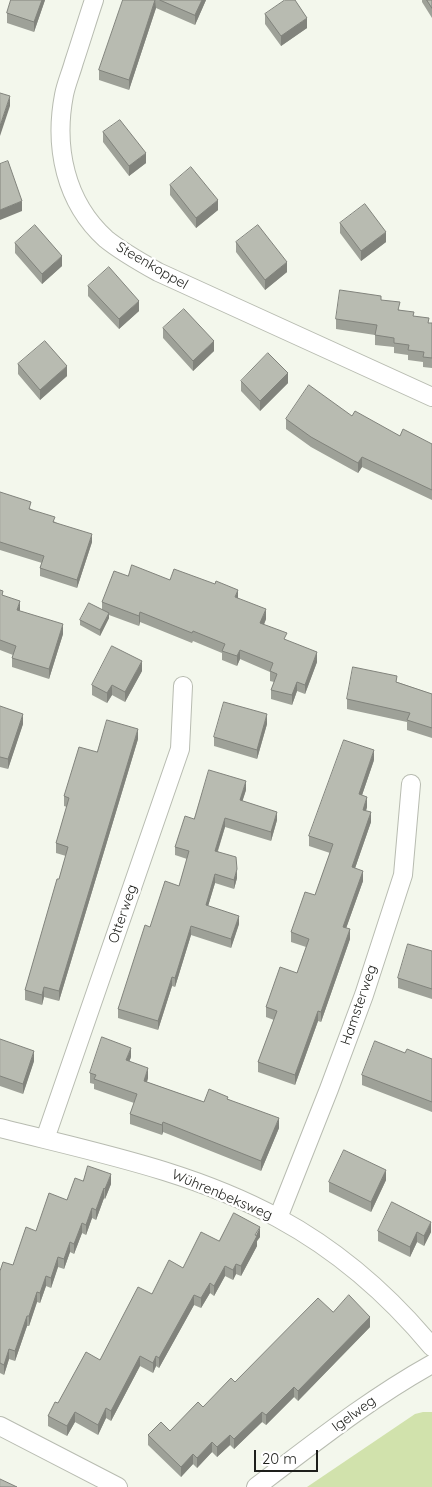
<!DOCTYPE html>
<html>
<head>
<meta charset="utf-8">
<style>
  body { margin:0 }
  #map { position:relative; width:432px; height:1487px; overflow:hidden; background:#f3f7ec; font-family:Quicksand,sans-serif }
  canvas { display:block }
  .scale { position:absolute; left:254px; top:1450px; width:64px; height:22px; box-sizing:border-box; border:2px solid #1e1f1b; border-top:0; padding-left:6px; font-size:15px; line-height:18px; white-space:nowrap; color:#1e1f1b; -webkit-text-stroke:4px #fff; paint-order:stroke }
</style>
</head>
<body>
<div id="map">
<canvas width="432" height="1487"></canvas>
<div class="scale">20 m</div>
</div>
<script>
const ctx = document.querySelector('canvas').getContext('2d');
ctx.lineJoin = 'round';
function paint(path, color) {
  ctx.fillStyle = color;
  ctx.fill(path, 'evenodd');
}
function strokePath(path, color, width, dash) {
  ctx.strokeStyle = color;
  ctx.lineWidth = width;
  ctx.lineCap = dash ? 'butt' : 'round';
  ctx.setLineDash(dash || []);
  ctx.stroke(path);
}
function label(font, color, halo, rows, align = 'center') {
  ctx.font = font + ' Quicksand,sans-serif';
  ctx.lineWidth = 5;
  ctx.setLineDash([]);
  ctx.textBaseline = 'middle';
  ctx.strokeStyle = halo;
  ctx.fillStyle = color;
  for (const [text, x, y, turn = 0] of rows) {
    ctx.save();
    ctx.translate(x, y);
    ctx.rotate((+turn || 0) * Math.PI / 180);
    ctx.textAlign = isNaN(turn) ? turn : align;
    if (halo) ctx.strokeText(text, 0, 0);
    ctx.fillText(text, 0, 0);
    ctx.restore();
  }
}
paint(new Path2D(`
  M 423,1412 L 432,1412 L 432,1487 L 307,1487 L 415,1414 Z`), '#d1e2ac');
const minor = new Path2D(`
  M 94,0 C 87,21 81,41 74,62 C 71,73 66,84 64,95 C 54,147 65,202 106,239 C 122,252 140,262 158,272 L 432,397
  M 0,1128 C 94,1152 192,1171 278,1218 C 337,1250 389,1295 432,1347
  M 45,1139 L 180,749 L 183,686
  M 278,1218 L 329,1089 L 364,995 L 403,875 L 411,784
  M 0,1426 L 118,1487
  M 256,1487 C 313,1444 369,1399 432,1364`);
strokePath(minor, '#b8bcb1', 20);
strokePath(minor, '#fff', 18);
paint(new Path2D(`
  M 11,0 L 45,0 L 34,32 L 7,23 L 7,13 Z
  M 123,0 L 206,0 L 195,25 L 156,8 L 129,90 L 99,80 L 99,70 Z
  M 422,0 L 432,0 L 432,18 L 422,2 Z
  M 265,14 L 307,28 L 281,46 L 265,24 Z
  M 103,132 L 146,163 L 129,176 L 103,142 Z
  M 170,185 L 218,210 L 196,228 L 170,195 Z
  M 340,223 L 386,242 L 361,261 L 340,233 Z
  M 236,242 L 287,272 L 265,290 L 236,252 Z
  M 15,243 L 62,266 L 42,284 L 15,253 Z
  M 88,286 L 139,311 L 119,329 L 88,296 Z
  M 381,300 L 400,310 L 429,323 L 432,323 L 432,368 L 423,367 L 423,362 L 408,360 L 408,355 L 394,353 L 394,347 L 375,345 L 375,335 L 336,329 L 336,319 Z
  M 163,328 L 214,351 L 193,371 L 163,338 Z
  M 18,364 L 67,376 L 40,400 L 18,374 Z
  M 241,381 L 288,383 L 260,411 L 241,391 Z
  M 352,416 L 400,436 L 432,444 L 432,500 L 362,467 L 358,473 L 311,447 L 286,429 L 286,419 Z
  M 0,492 L 92,542 L 77,588 L 40,576 L 40,568 L 42,563 L 0,550 Z
  M 128,576 L 170,580 L 238,598 L 266,619 L 264,625 L 317,662 L 305,694 L 297,691 L 292,705 L 271,699 L 271,690 L 274,682 L 270,681 L 270,672 L 240,659 L 237,666 L 222,660 L 222,653 L 193,641 L 192,643 L 140,622 L 139,626 L 109,615 L 109,618 L 100,636 L 80,625 L 80,620 L 102,609 L 102,602 Z
  M 0,590 L 3,596 L 20,611 L 63,634 L 49,679 L 12,667 L 12,658 L 13,655 L 0,650 Z
  M 142,671 L 125,702 L 112,695 L 107,703 L 92,695 L 92,685 Z
  M 397,682 L 432,694 L 432,738 L 407,730 L 407,722 L 347,709 L 347,699 Z
  M 0,706 L 23,724 L 8,769 L 0,767 Z
  M 267,724 L 257,759 L 214,746 L 214,737 Z
  M 138,739 L 59,1001 L 44,997 L 42,1005 L 25,1000 L 25,990 L 66,856 L 56,853 L 56,843 L 67,807 L 64,806 L 64,796 L 97,752 Z
  M 374,760 L 362,795 L 367,807 L 366,811 L 371,822 L 355,868 L 363,881 L 346,928 L 350,939 L 321,1022 L 318,1021 L 295,1085 L 258,1072 L 258,1062 L 274,1020 L 266,1017 L 266,1007 L 297,973 L 306,947 L 291,942 L 291,932 L 315,895 L 330,853 L 309,846 L 309,836 Z
  M 246,790 L 242,801 L 277,820 L 271,841 L 225,827 L 218,851 L 237,878 L 234,889 L 215,883 L 208,906 L 239,924 L 231,948 L 191,935 L 175,987 L 172,986 L 158,1030 L 118,1018 L 118,1009 L 150,927 L 179,886 L 187,859 L 175,855 L 175,847 L 194,819 Z
  M 432,951 L 432,999 L 398,988 L 398,978 Z
  M 0,1039 L 34,1061 L 23,1094 L 0,1086 Z
  M 405,1053 L 432,1059 L 432,1112 L 362,1085 L 362,1075 Z
  M 131,1057 L 129,1062 L 148,1078 L 147,1082 L 204,1102 L 228,1099 L 279,1128 L 261,1171 L 163,1132 L 162,1135 L 130,1124 L 130,1114 L 134,1103 L 94,1089 L 94,1084 L 90,1083 L 90,1073 Z
  M 386,1180 L 371,1212 L 329,1192 L 329,1182 Z
  M 83,1181 L 111,1184 L 105,1199 L 104,1198 L 96,1220 L 92,1218 L 86,1235 L 82,1233 L 74,1254 L 70,1252 L 64,1269 L 58,1267 L 51,1288 L 46,1286 L 40,1303 L 37,1302 L 29,1326 L 27,1326 L 15,1361 L 9,1359 L 4,1375 L 0,1373 L 0,1271 L 13,1265 L 36,1231 L 67,1200 Z
  M 378,1231 L 431,1232 L 424,1246 L 417,1242 L 410,1257 L 378,1241 Z
  M 260,1237 L 257,1241 L 257,1246 L 241,1276 L 236,1274 L 233,1280 L 225,1276 L 214,1296 L 210,1293 L 201,1308 L 194,1305 L 159,1368 L 156,1366 L 153,1373 L 140,1366 L 111,1421 L 106,1418 L 98,1435 L 75,1422 L 67,1436 L 48,1426 L 48,1416 L 58,1403 L 100,1360 L 152,1294 L 183,1268 L 219,1241 Z
  M 333,1312 L 370,1327 L 298,1401 L 294,1397 L 266,1425 L 262,1422 L 234,1449 L 230,1445 L 217,1457 L 212,1452 L 197,1468 L 193,1464 L 181,1477 L 148,1445 L 148,1435 L 170,1431 L 203,1407 L 235,1382 Z`), '#9ea198');
paint(new Path2D(`
  M 42,0 L 45,0 L 34,32 L 34,22 Z
  M 155,0 L 156,8 L 129,90 L 129,80 Z
  M 202,0 L 206,0 L 195,25 L 195,15 Z
  M 307,18 L 307,28 L 281,46 L 281,36 Z
  M 10,96 L 10,106 L 0,136 L 0,126 Z
  M 146,153 L 146,163 L 129,176 L 129,166 Z
  M 218,200 L 218,210 L 196,228 L 196,218 Z
  M 22,201 L 22,211 L 0,220 L 0,210 Z
  M 386,232 L 386,242 L 361,261 L 361,251 Z
  M 62,256 L 62,266 L 42,284 L 42,274 Z
  M 287,262 L 287,272 L 265,290 L 265,280 Z
  M 139,301 L 139,311 L 119,329 L 119,319 Z
  M 214,341 L 214,351 L 193,371 L 193,361 Z
  M 67,366 L 67,376 L 40,400 L 40,390 Z
  M 288,373 L 288,383 L 260,411 L 260,401 Z
  M 362,457 L 362,467 L 358,473 L 358,463 Z
  M 92,534 L 92,542 L 77,588 L 77,580 Z
  M 238,590 L 238,599 L 235,597 Z
  M 20,601 L 20,611 L 17,610 Z
  M 266,609 L 266,619 L 260,633 L 260,623 Z
  M 140,612 L 140,622 L 139,626 L 139,616 Z
  M 109,613 L 109,618 L 100,636 L 100,630 Z
  M 63,624 L 63,634 L 49,679 L 49,669 Z
  M 240,650 L 240,659 L 237,666 L 237,656 Z
  M 317,652 L 317,662 L 305,694 L 305,685 Z
  M 142,661 L 142,671 L 125,702 L 125,692 Z
  M 297,682 L 297,691 L 292,705 L 292,695 Z
  M 112,685 L 112,695 L 107,703 L 107,693 Z
  M 23,714 L 23,724 L 8,769 L 8,759 Z
  M 267,714 L 267,724 L 257,759 L 257,750 Z
  M 138,729 L 138,739 L 59,1001 L 59,991 Z
  M 374,750 L 374,760 L 359,804 L 359,794 Z
  M 246,781 L 246,790 L 240,809 L 240,800 Z
  M 367,797 L 367,807 L 363,820 L 363,810 Z
  M 277,812 L 277,820 L 271,841 L 271,832 Z
  M 371,812 L 371,822 L 352,877 L 352,867 Z
  M 225,818 L 225,827 L 215,859 L 215,851 Z
  M 237,869 L 237,878 L 234,889 L 234,880 Z
  M 363,871 L 363,881 L 343,937 L 343,927 Z
  M 215,874 L 215,883 L 206,913 L 206,905 Z
  M 239,916 L 239,924 L 231,948 L 231,939 Z
  M 191,926 L 191,935 L 175,987 L 175,978 Z
  M 350,929 L 350,939 L 321,1022 L 321,1012 Z
  M 172,977 L 172,986 L 158,1030 L 158,1021 Z
  M 44,987 L 44,997 L 42,1005 L 42,995 Z
  M 318,1011 L 318,1021 L 295,1085 L 295,1075 Z
  M 131,1048 L 131,1057 L 126,1070 L 126,1060 Z
  M 34,1051 L 34,1061 L 23,1094 L 23,1084 Z
  M 148,1068 L 148,1078 L 144,1091 L 144,1081 Z
  M 279,1118 L 279,1128 L 261,1171 L 261,1161 Z
  M 163,1122 L 163,1132 L 162,1135 L 162,1125 Z
  M 386,1170 L 386,1180 L 371,1212 L 371,1202 Z
  M 111,1174 L 111,1184 L 105,1199 L 105,1189 Z
  M 104,1188 L 104,1198 L 96,1220 L 96,1210 Z
  M 92,1208 L 92,1218 L 86,1235 L 86,1225 Z
  M 431,1222 L 431,1232 L 424,1246 L 424,1236 Z
  M 82,1223 L 82,1233 L 74,1254 L 74,1244 Z
  M 260,1227 L 260,1237 L 257,1241 L 257,1246 L 241,1276 L 241,1266 Z
  M 417,1232 L 417,1242 L 410,1257 L 410,1247 Z
  M 70,1242 L 70,1252 L 64,1269 L 64,1259 Z
  M 58,1257 L 58,1267 L 51,1288 L 51,1278 Z
  M 236,1264 L 236,1274 L 233,1280 L 233,1270 Z
  M 225,1266 L 225,1276 L 214,1296 L 214,1286 Z
  M 46,1276 L 46,1286 L 40,1303 L 40,1293 Z
  M 210,1283 L 210,1293 L 201,1308 L 201,1298 Z
  M 37,1292 L 37,1302 L 29,1326 L 29,1316 Z
  M 194,1295 L 194,1305 L 159,1368 L 159,1358 Z
  M 27,1316 L 27,1326 L 15,1361 L 15,1351 Z
  M 370,1317 L 370,1327 L 298,1401 L 298,1391 Z
  M 9,1349 L 9,1359 L 4,1375 L 4,1365 Z
  M 140,1356 L 140,1366 L 111,1421 L 111,1411 Z
  M 156,1356 L 156,1366 L 153,1373 L 153,1363 Z
  M 294,1387 L 294,1397 L 266,1425 L 266,1415 Z
  M 106,1408 L 106,1418 L 98,1435 L 98,1425 Z
  M 75,1412 L 75,1422 L 67,1436 L 67,1426 Z
  M 262,1412 L 262,1422 L 234,1449 L 234,1439 Z
  M 230,1435 L 230,1445 L 217,1457 L 217,1447 Z
  M 212,1442 L 212,1452 L 197,1468 L 197,1458 Z
  M 193,1454 L 193,1464 L 181,1477 L 181,1467 Z`), '#81837c');
const building = new Path2D(`
  M 11,0 L 42,0 L 34,22 L 7,13 Z
  M 123,0 L 155,0 L 129,80 L 99,70 Z
  M 160,0 L 202,0 L 195,15 Z
  M 285,0 L 295,0 L 307,18 L 281,36 L 265,14 Z
  M 427,0 L 432,0 L 432,8 Z
  M 0,93 L 10,96 L 0,126 Z
  M 120,120 L 146,153 L 129,166 L 103,132 Z
  M 8,161 L 22,201 L 0,210 L 0,164 Z
  M 191,167 L 218,200 L 196,218 L 170,185 Z
  M 365,204 L 386,232 L 361,251 L 340,223 Z
  M 35,225 L 62,256 L 42,274 L 15,243 Z
  M 258,225 L 287,262 L 265,280 L 236,242 Z
  M 109,267 L 139,301 L 119,319 L 88,286 Z
  M 340,290 L 381,296 L 381,300 L 400,302 L 398,310 L 414,312 L 413,316 L 429,318 L 428,323 L 432,323 L 432,358 L 423,357 L 424,352 L 408,350 L 409,345 L 394,343 L 394,338 L 375,335 L 377,325 L 336,319 Z
  M 184,309 L 214,341 L 193,361 L 163,328 Z
  M 45,341 L 67,366 L 40,390 L 18,364 Z
  M 268,353 L 288,373 L 260,401 L 241,381 Z
  M 309,385 L 352,416 L 355,411 L 400,436 L 403,429 L 432,444 L 432,490 L 362,457 L 358,463 L 311,437 L 286,419 Z
  M 0,492 L 31,502 L 29,509 L 55,517 L 53,522 L 92,534 L 77,580 L 40,568 L 44,556 L 0,542 Z
  M 132,565 L 170,580 L 174,569 L 215,584 L 216,581 L 238,590 L 235,597 L 266,609 L 260,623 L 287,633 L 284,639 L 317,652 L 305,685 L 297,682 L 292,695 L 271,690 L 277,674 L 270,671 L 273,663 L 240,650 L 237,656 L 222,651 L 225,644 L 193,631 L 192,633 L 140,612 L 139,616 L 102,602 L 114,571 L 128,576 Z
  M 0,590 L 3,591 L 2,595 L 20,601 L 17,610 L 63,624 L 49,669 L 12,658 L 16,646 L 0,640 Z
  M 89,603 L 109,613 L 100,630 L 80,620 Z
  M 112,646 L 142,661 L 125,692 L 112,685 L 107,693 L 92,685 Z
  M 353,667 L 397,676 L 396,682 L 432,694 L 432,728 L 407,720 L 410,713 L 347,699 Z
  M 224,702 L 267,714 L 257,750 L 214,737 Z
  M 0,706 L 23,714 L 8,759 L 0,757 Z
  M 107,720 L 138,729 L 59,991 L 44,987 L 42,995 L 25,990 L 57,879 L 59,879 L 68,847 L 56,843 L 69,798 L 64,796 L 79,747 L 97,752 Z
  M 344,740 L 374,750 L 359,794 L 367,797 L 363,810 L 371,812 L 352,867 L 363,871 L 343,927 L 350,929 L 321,1012 L 318,1011 L 295,1075 L 258,1062 L 277,1011 L 266,1007 L 280,967 L 297,973 L 309,939 L 291,932 L 305,892 L 315,895 L 333,844 L 309,836 Z
  M 209,770 L 246,781 L 240,800 L 277,812 L 271,832 L 225,818 L 215,851 L 236,857 L 237,869 L 234,880 L 215,874 L 206,905 L 239,916 L 231,939 L 191,926 L 175,978 L 172,977 L 158,1021 L 118,1009 L 145,925 L 150,927 L 165,881 L 179,886 L 189,851 L 175,847 L 185,816 L 194,819 Z
  M 408,944 L 432,951 L 432,989 L 398,978 Z
  M 102,1037 L 131,1048 L 126,1060 L 148,1068 L 144,1081 L 204,1102 L 209,1089 L 228,1097 L 227,1099 L 279,1118 L 261,1161 L 163,1122 L 162,1125 L 130,1114 L 137,1094 L 94,1079 L 96,1075 L 90,1073 Z
  M 0,1039 L 34,1051 L 23,1084 L 0,1076 Z
  M 375,1041 L 405,1053 L 407,1049 L 432,1059 L 432,1102 L 362,1075 Z
  M 344,1150 L 386,1170 L 371,1202 L 329,1182 Z
  M 88,1166 L 111,1174 L 105,1189 L 104,1188 L 96,1210 L 92,1208 L 86,1225 L 82,1223 L 74,1244 L 70,1242 L 64,1259 L 58,1257 L 51,1278 L 46,1276 L 40,1293 L 37,1292 L 29,1316 L 27,1316 L 15,1351 L 9,1349 L 4,1365 L 0,1363 L 0,1271 L 3,1262 L 13,1265 L 26,1227 L 36,1231 L 49,1193 L 67,1200 L 75,1178 L 83,1181 Z
  M 392,1202 L 431,1222 L 424,1236 L 417,1232 L 410,1247 L 378,1231 Z
  M 234,1213 L 260,1227 L 255,1235 L 257,1236 L 241,1266 L 236,1264 L 233,1270 L 225,1266 L 214,1286 L 210,1283 L 201,1298 L 194,1295 L 159,1358 L 156,1356 L 153,1363 L 140,1356 L 111,1411 L 106,1408 L 98,1425 L 75,1412 L 67,1426 L 48,1416 L 55,1402 L 58,1403 L 86,1352 L 100,1360 L 138,1287 L 152,1294 L 169,1260 L 183,1268 L 201,1232 L 219,1241 Z
  M 349,1295 L 370,1317 L 298,1391 L 294,1387 L 266,1415 L 262,1412 L 234,1439 L 230,1435 L 217,1447 L 212,1442 L 197,1458 L 193,1454 L 181,1467 L 148,1435 L 161,1422 L 170,1431 L 198,1402 L 203,1407 L 231,1378 L 235,1382 L 318,1298 L 333,1312 Z
  M 0,1479 L 17,1487 L 0,1487 Z`);
paint(building, '#b8bbb1');
strokePath(building, '#81837c', 1);
label('14px', '#1e1f1b', '#fff', [
  ["Steenkoppel",152,266,30],
  ["Otterweg",123,914,-71],
  ["Hamsterweg",359,1005,-71],
  ["Wührenbeksweg",222,1195,23],
  ["Igelweg",354,1414,-36]
]);
</script>
</body>
</html>
